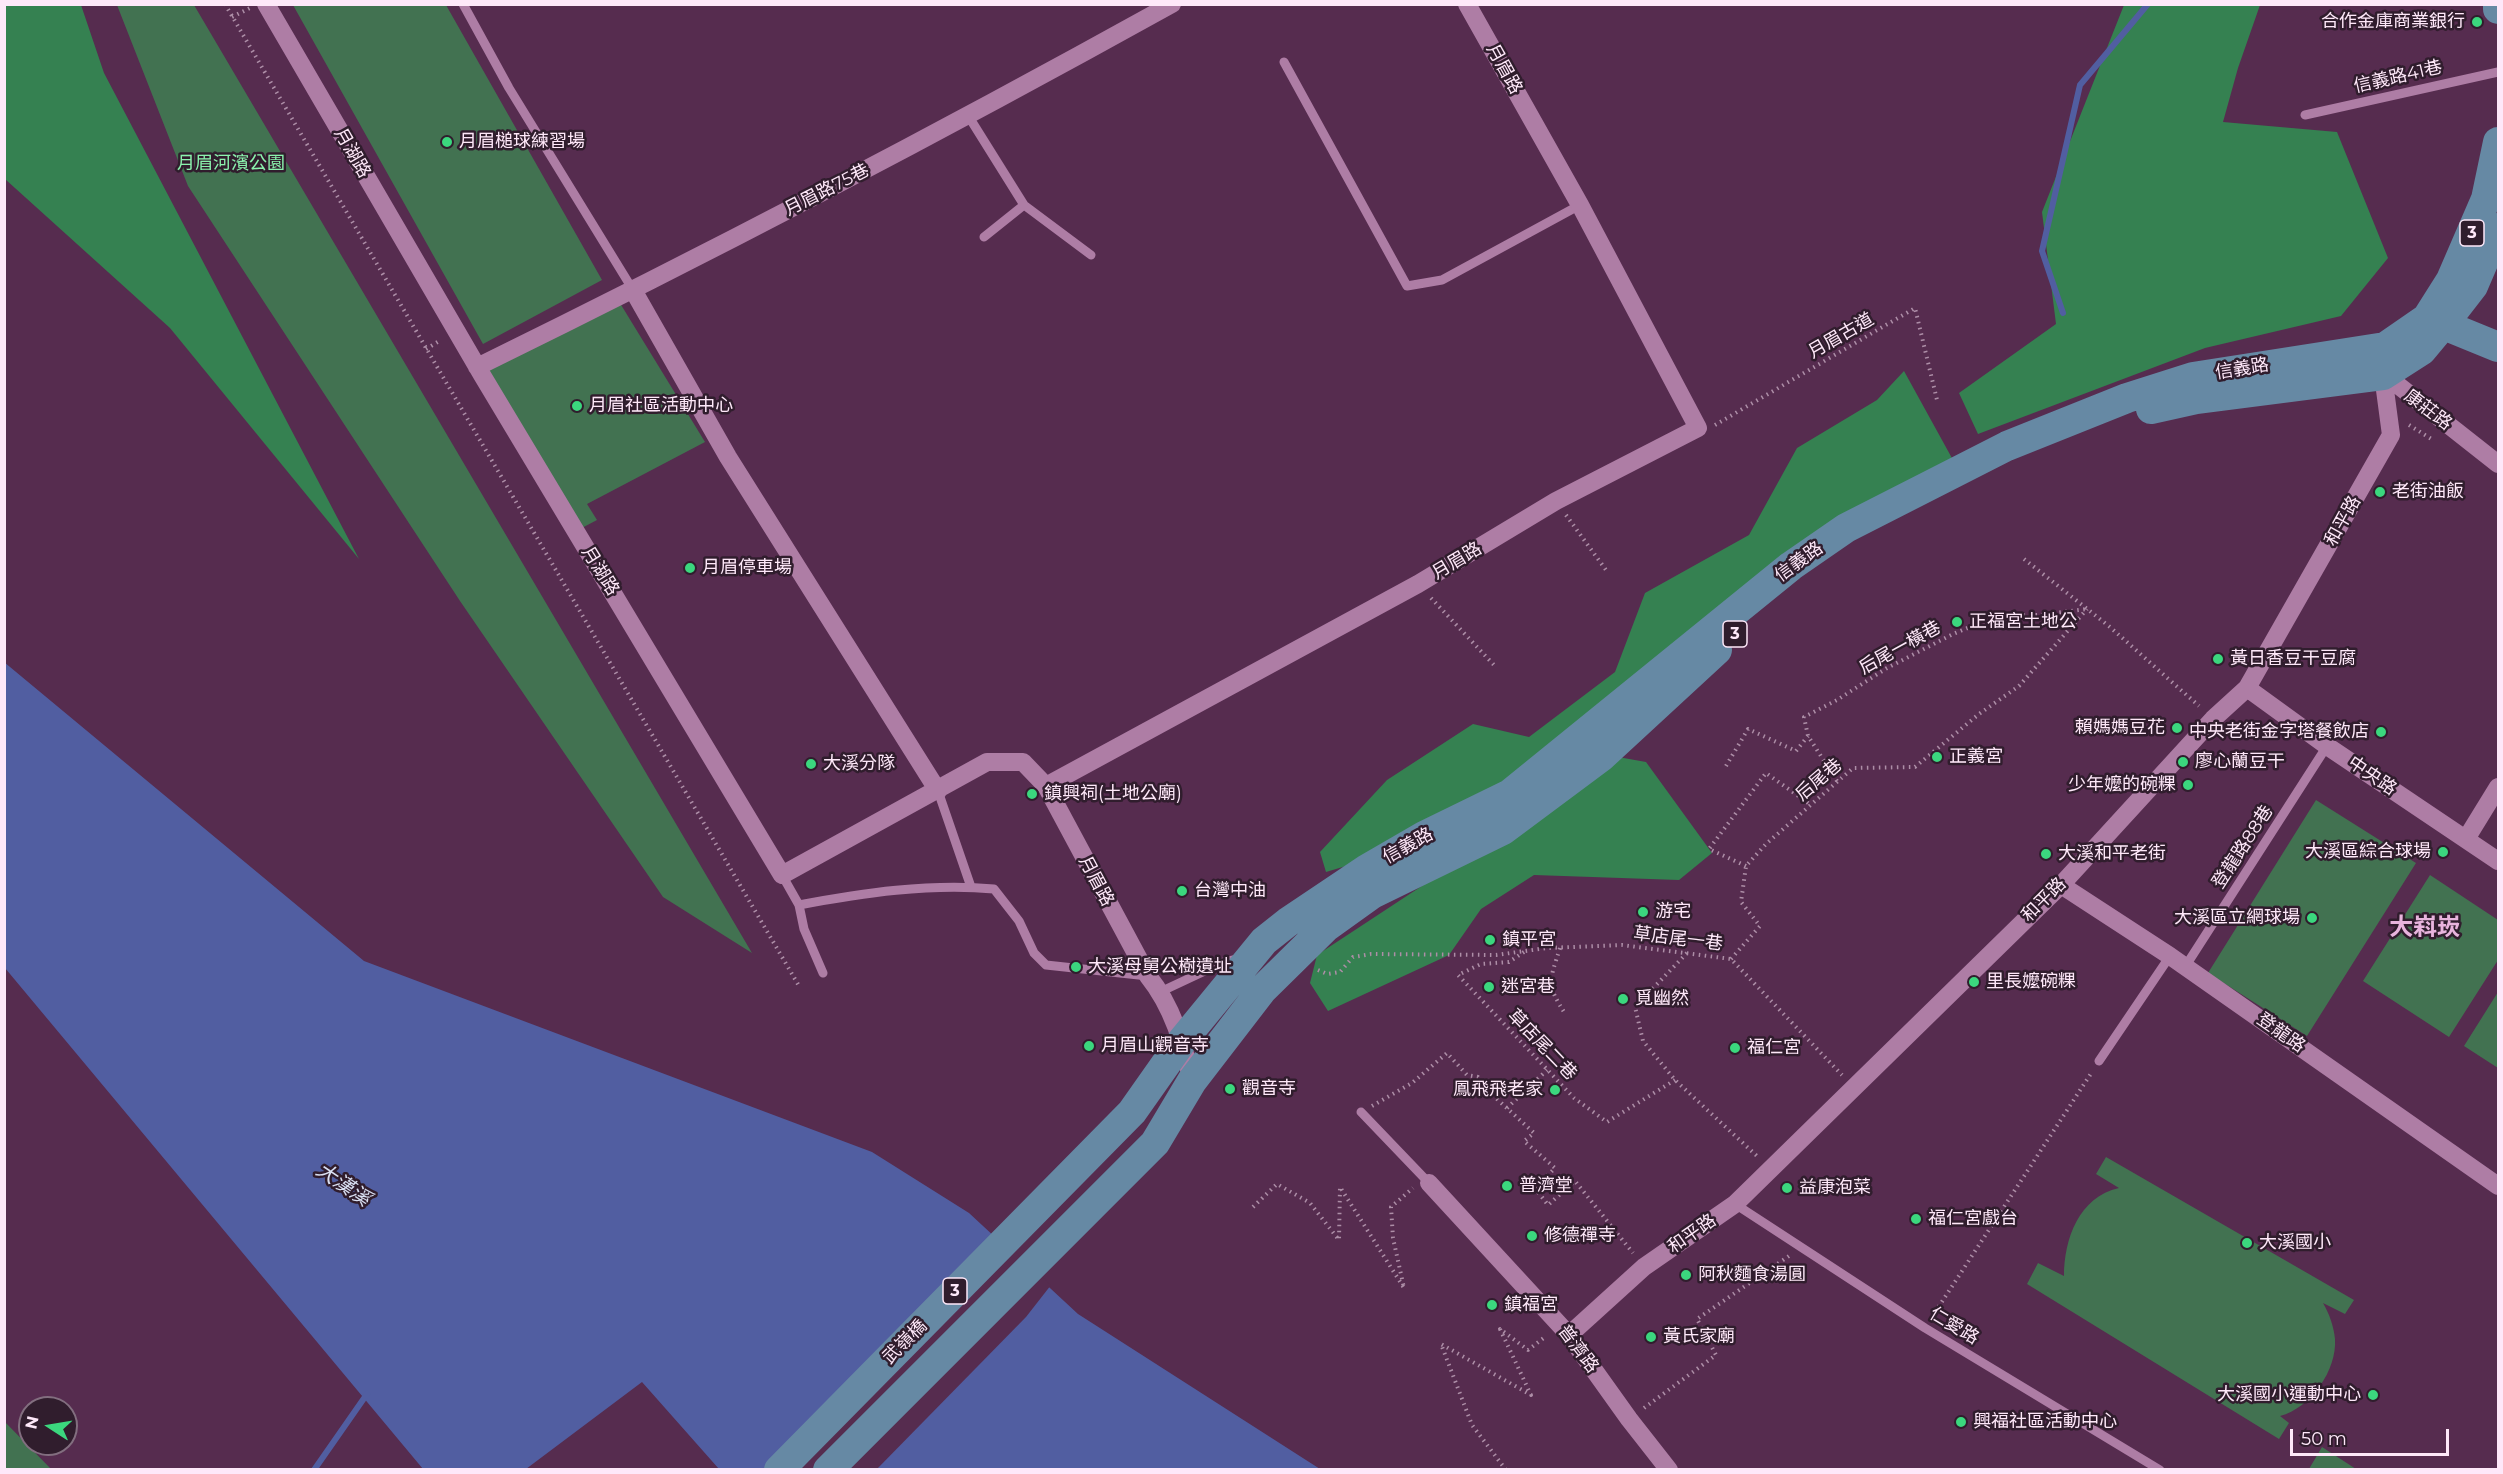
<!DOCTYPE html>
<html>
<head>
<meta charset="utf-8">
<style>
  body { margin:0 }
  #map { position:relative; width:2503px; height:1474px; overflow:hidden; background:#562c4f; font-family:Montserrat,sans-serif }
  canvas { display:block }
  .frame { position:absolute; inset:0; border:6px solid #fee8f9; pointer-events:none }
  .north { position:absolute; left:18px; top:1396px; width:60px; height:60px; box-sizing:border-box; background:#301d2d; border:2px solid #826e7f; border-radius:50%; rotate:282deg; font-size:16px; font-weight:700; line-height:24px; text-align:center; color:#fee8f9 }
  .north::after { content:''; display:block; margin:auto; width:21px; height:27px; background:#3bd77e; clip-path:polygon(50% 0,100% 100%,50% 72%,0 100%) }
  .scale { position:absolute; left:2290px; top:1429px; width:159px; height:27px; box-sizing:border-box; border:3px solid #fee8f9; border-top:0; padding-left:8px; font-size:18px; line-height:21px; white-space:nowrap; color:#fee8f9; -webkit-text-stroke:4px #301d2d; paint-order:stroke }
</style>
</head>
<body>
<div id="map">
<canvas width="2503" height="1474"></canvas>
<div class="frame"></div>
<div class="north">N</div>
<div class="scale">50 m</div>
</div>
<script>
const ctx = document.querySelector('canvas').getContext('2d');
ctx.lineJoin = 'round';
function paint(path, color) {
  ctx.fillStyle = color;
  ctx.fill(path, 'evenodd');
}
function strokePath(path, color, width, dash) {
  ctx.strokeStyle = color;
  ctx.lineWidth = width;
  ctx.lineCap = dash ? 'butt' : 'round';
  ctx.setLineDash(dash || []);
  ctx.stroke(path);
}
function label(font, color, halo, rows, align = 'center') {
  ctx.font = font + ' Montserrat,"Noto Sans TC",sans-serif';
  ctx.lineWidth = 5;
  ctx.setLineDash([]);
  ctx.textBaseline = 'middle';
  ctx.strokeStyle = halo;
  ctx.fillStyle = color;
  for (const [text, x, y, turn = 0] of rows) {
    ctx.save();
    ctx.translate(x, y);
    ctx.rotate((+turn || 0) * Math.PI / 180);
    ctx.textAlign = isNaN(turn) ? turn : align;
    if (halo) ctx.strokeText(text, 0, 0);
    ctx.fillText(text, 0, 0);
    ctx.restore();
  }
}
paint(new Path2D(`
  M 117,5 L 194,5 L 752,953 L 663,897 L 460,601 L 188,186 Z
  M 293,5 L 446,5 L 602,280 L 483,344 Z
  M 615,295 L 705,442 L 587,504 L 597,520 L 578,530 L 481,368 Z
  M 2316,800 L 2416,863 L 2307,1036 L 2208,973 Z
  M 2430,875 L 2498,920 L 2498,960 L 2449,1037 L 2363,981 Z
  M 2498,992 L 2498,1068 L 2464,1046 Z
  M 2106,1157 L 2354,1300 L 2345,1314 L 2323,1303 C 2329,1313 2334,1327 2335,1339 C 2337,1370 2311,1408 2280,1416 L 2289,1423 L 2279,1439 L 2027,1284 L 2038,1263 L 2064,1276 C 2064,1239 2079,1197 2119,1188 L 2096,1174 Z
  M 4,1422 L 5,1422 L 51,1469 L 5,1469 Z
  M 2322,1447 L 2356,1469 L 2309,1469 Z`), '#427251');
paint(new Path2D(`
  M 5,4 L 81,5 L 104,73 L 359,559 L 170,328 L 5,179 Z
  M 2124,5 L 2260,5 L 2238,68 L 2223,122 L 2337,132 L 2388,258 L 2341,316 L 2205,348 L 1978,434 L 1959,393 L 2056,324 L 2042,212 Z
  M 1904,371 L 1953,460 L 1499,788 L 1366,860 L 1326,872 L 1320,852 L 1387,780 L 1473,724 L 1529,737 L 1615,672 L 1645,593 L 1749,535 L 1797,448 L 1877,400 Z
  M 1618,757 L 1646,762 L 1712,853 L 1679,880 L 1534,875 L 1481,909 L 1449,955 L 1328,1011 L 1310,983 L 1317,955 Z`), '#358151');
paint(new Path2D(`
  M 4,662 L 364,961 L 872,1152 L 969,1213 L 1078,1314 L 1320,1469 L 719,1469 L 642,1382 L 526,1469 L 423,1469 L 5,968 Z`), '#515ea1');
paint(new Path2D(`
  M 997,1235 L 1051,1285 L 1026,1317 L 876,1470 L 767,1469 Z`), '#562c4f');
strokePath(new Path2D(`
  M 2063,313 L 2042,251 L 2080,85 L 2148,4
  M 314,1470 L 367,1394`), '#515ea1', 6);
strokePath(new Path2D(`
  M 225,4 L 799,986
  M 232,17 L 250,8
  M 426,349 L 441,340
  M 1715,425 L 1915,308 L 1937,400
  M 2409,425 L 2433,440
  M 1566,515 L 1606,570
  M 2024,559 L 2110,627 L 2199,706
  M 1431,598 L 1494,665
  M 1726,766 L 1748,729 L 1796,751 L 1808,736
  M 1837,781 L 1808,736 L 1804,717 L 1837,700 L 1887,668 L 1953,634 L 1999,615 L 2040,615 L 2087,609
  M 1746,866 L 1709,849 L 1766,773 L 1811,805
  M 1560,948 C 1549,983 1546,984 1566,1015
  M 1524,952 L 1509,962 L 1481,964 L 1458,975 L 1574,1098 L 1607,1122 L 1675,1080
  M 1687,953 L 1635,1007 L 1643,1041 L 1675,1080 L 1758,1157
  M 1731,959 L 1760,926 L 1741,902 L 1746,866 L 1766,844 L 1853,768 L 1915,767 L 1979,714 L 2019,686 L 2087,609
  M 1318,970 L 1327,974 L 1340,972 L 1353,957 L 1371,954 L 1496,955 L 1547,948 L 1622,945 L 1731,959 L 1842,1075
  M 1372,1106 L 1412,1083 L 1447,1053 L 1467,1075 L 1478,1077 L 1497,1099 L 1534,1133 L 1524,1141 L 1555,1168 L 1535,1188 L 1548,1205 L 1575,1181 L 1633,1253
  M 1507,1108 L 1547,1070
  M 1253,1207 L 1277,1184 L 1310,1203 L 1339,1240 L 1340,1187 L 1404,1288 L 1393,1238 L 1391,1207 L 1413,1188
  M 1932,1317 L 2092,1072
  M 1644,1408 L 1716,1355 L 1697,1319 L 1789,1256
  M 1506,1470 L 1472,1425 L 1441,1344 L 1531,1395 L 1500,1329 L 1528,1350 L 1545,1337`), '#ad8ea7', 4, [1.5, 4.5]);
strokePath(new Path2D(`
  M 463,4 L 509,88 L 633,290
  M 1284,62 L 1407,286 L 1442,280 L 1580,205
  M 2305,115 L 2498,72
  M 969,117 L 1024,205 L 1091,255
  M 984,237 L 1024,205
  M 938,791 L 971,887
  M 782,875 L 799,905 C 862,893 930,883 994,889 L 1019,921 L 1034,953 L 1046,965 L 1148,976
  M 799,905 L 804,929 L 823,973
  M 2185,967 L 2327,746
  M 1160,992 L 1224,962 L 1238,959
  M 2099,1061 L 2170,956
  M 1361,1112 L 1429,1183
  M 1735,1204 L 1925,1328 L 2160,1470`), '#ae7da5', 9);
strokePath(new Path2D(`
  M 266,4 L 482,375 L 782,875 L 987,762 L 1023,762 L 1046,786
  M 633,290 L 728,457 L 938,791
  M 477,367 C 712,252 943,131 1172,4
  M 2380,371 L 2498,464
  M 2247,688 L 2327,746 L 2498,861
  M 2466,839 L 2498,787
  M 2061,885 L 2170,956 L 2498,1186
  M 1192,1081 C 1183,1044 1173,1007 1148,976 L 1046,786 L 1418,584 L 1556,501 L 1698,428 L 1580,205 L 1467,4
  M 1429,1183 L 1569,1335 L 1629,1419 L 1669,1470
  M 1569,1335 L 1644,1267 L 1735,1204 L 2061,885 L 2213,719 L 2247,688 L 2391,435 L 2383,375`), '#ae7da5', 18);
strokePath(new Path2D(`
  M 2498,4 L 2498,9
  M 2427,318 L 2498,347
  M 2151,409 L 2196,399 L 2383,375 L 2422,350 L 2442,326 L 2473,286 L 2498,228
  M 779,1470 L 1132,1112 L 1182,1041 L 1264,941 L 1288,922 L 1367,869 L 1424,836 L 1510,794 L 1791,566 L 1846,528 L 2007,446 L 2127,398 L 2193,377 L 2385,347 L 2427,318 L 2451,280 L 2486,199 L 2498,142
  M 828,1470 L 1155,1143 L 1192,1081 L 1262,990 L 1326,927 L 1372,894 L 1503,830 L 1601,757 L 1717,650`), '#6689a4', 30);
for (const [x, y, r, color] of [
  [2477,22,6,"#3bd77e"],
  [447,142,6,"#3bd77e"],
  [577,406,6,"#3bd77e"],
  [2380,492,6,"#3bd77e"],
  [690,568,6,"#3bd77e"],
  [1957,622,6,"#3bd77e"],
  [2218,659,6,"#3bd77e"],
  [2177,728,6,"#3bd77e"],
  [2381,732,6,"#3bd77e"],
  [1937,757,6,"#3bd77e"],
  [2183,762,6,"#3bd77e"],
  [811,764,6,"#3bd77e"],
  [2188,785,6,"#3bd77e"],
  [1032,794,6,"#3bd77e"],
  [2443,852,6,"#3bd77e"],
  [2046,854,6,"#3bd77e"],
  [1182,891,6,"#3bd77e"],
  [1643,912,6,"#3bd77e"],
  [2312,918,6,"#3bd77e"],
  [1490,940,6,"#3bd77e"],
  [1076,967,6,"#3bd77e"],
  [1974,982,6,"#3bd77e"],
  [1489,987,6,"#3bd77e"],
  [1623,999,6,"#3bd77e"],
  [1089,1046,6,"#3bd77e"],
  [1735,1048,6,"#3bd77e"],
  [1230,1089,6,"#3bd77e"],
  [1555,1090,6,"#3bd77e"],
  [1507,1186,6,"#3bd77e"],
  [1787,1188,6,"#3bd77e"],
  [1916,1219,6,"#3bd77e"],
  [1532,1236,6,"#3bd77e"],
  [2247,1243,6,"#3bd77e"],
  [1686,1275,6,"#3bd77e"],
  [1492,1305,6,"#3bd77e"],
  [1651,1337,6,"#3bd77e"],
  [2373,1395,6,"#3bd77e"],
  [1961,1422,6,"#3bd77e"]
]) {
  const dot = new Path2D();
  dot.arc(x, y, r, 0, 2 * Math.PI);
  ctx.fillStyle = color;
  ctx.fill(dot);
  strokePath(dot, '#301d2d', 2);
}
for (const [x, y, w] of [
  [2472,233,24],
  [1735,634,24],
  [955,1291,24]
]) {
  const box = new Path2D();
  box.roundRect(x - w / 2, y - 13, w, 26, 4.5);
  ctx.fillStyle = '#301d2d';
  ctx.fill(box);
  strokePath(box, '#fee8f9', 1.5);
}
label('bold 16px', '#fee8f9', null, [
  ["3",2472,233],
  ["3",1735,634],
  ["3",955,1291]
]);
label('18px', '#fee8f9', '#301d2d', [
  ["合作金庫商業銀行",2465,22,"right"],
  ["月眉槌球練習場",459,142],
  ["月眉社區活動中心",589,406],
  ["老街油飯",2392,492],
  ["月眉停車場",702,568],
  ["正福宮土地公",1969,622],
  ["黃日香豆干豆腐",2230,659],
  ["賴媽媽豆花",2165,728,"right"],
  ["中央老街金字塔餐飲店",2369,732,"right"],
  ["正義宮",1949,757],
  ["廖心蘭豆干",2195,762],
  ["大溪分隊",823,764],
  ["少年嬤的碗粿",2176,785,"right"],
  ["鎮興祠(土地公廟)",1044,794],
  ["大溪區綜合球場",2431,852,"right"],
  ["大溪和平老街",2058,854],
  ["台灣中油",1194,891],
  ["游宅",1655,912],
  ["大溪區立網球場",2300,918,"right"],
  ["鎮平宮",1502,940],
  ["大溪母舅公樹遺址",1088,967],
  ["里長嬤碗粿",1986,982],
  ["迷宮巷",1501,987],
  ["覓幽然",1635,999],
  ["月眉山觀音寺",1101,1046],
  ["福仁宮",1747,1048],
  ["觀音寺",1242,1089],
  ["鳳飛飛老家",1543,1090,"right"],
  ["普濟堂",1519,1186],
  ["益康泡菜",1799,1188],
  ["福仁宮戲台",1928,1219],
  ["修德禪寺",1544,1236],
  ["大溪國小",2259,1243],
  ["阿秋麵食湯圓",1698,1275],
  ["鎮福宮",1504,1305],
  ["黃氏家廟",1663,1337],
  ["大溪國小運動中心",2361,1395,"right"],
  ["興福社區活動中心",1973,1422]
], 'left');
label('18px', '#fee8f9', '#301d2d', [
  ["月眉路",1504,69,61],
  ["信義路41巷",2398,77,-13],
  ["月湖路",352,153,60],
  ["月眉路75巷",827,190,-27],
  ["月眉古道",1841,336,-30],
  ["信義路",2242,369,-9],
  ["康莊路",2428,410,37],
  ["和平路",2343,521,-61],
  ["月眉路",1457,561,-31],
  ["信義路",1799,562,-36],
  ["月湖路",600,571,58],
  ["后尾一橫巷",1900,648,-29],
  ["中央路",2372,776,34],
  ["后尾巷",1819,780,-40],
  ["信義路",1408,846,-29],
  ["登龍路88巷",2243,847,-57],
  ["月眉路",1096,881,62],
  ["和平路",2044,900,-45],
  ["草店尾一巷",1678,939,7],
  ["登龍路",2281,1033,35],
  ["草店尾二巷",1542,1045,46],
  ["和平路",1692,1234,-35],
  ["仁愛路",1954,1326,31],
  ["武嶺橋",905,1342,-45],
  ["普濟路",1578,1349,53]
]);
label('18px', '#8bf2ad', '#301d2d', [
  ["月眉河濱公園",231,164]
]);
label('italic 20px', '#dae0f3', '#301d2d', [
  ["大漢溪",343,1185,34]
]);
label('bold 24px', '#e8b4dd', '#301d2d', [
  ["大嵙崁",2425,928]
]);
</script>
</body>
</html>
